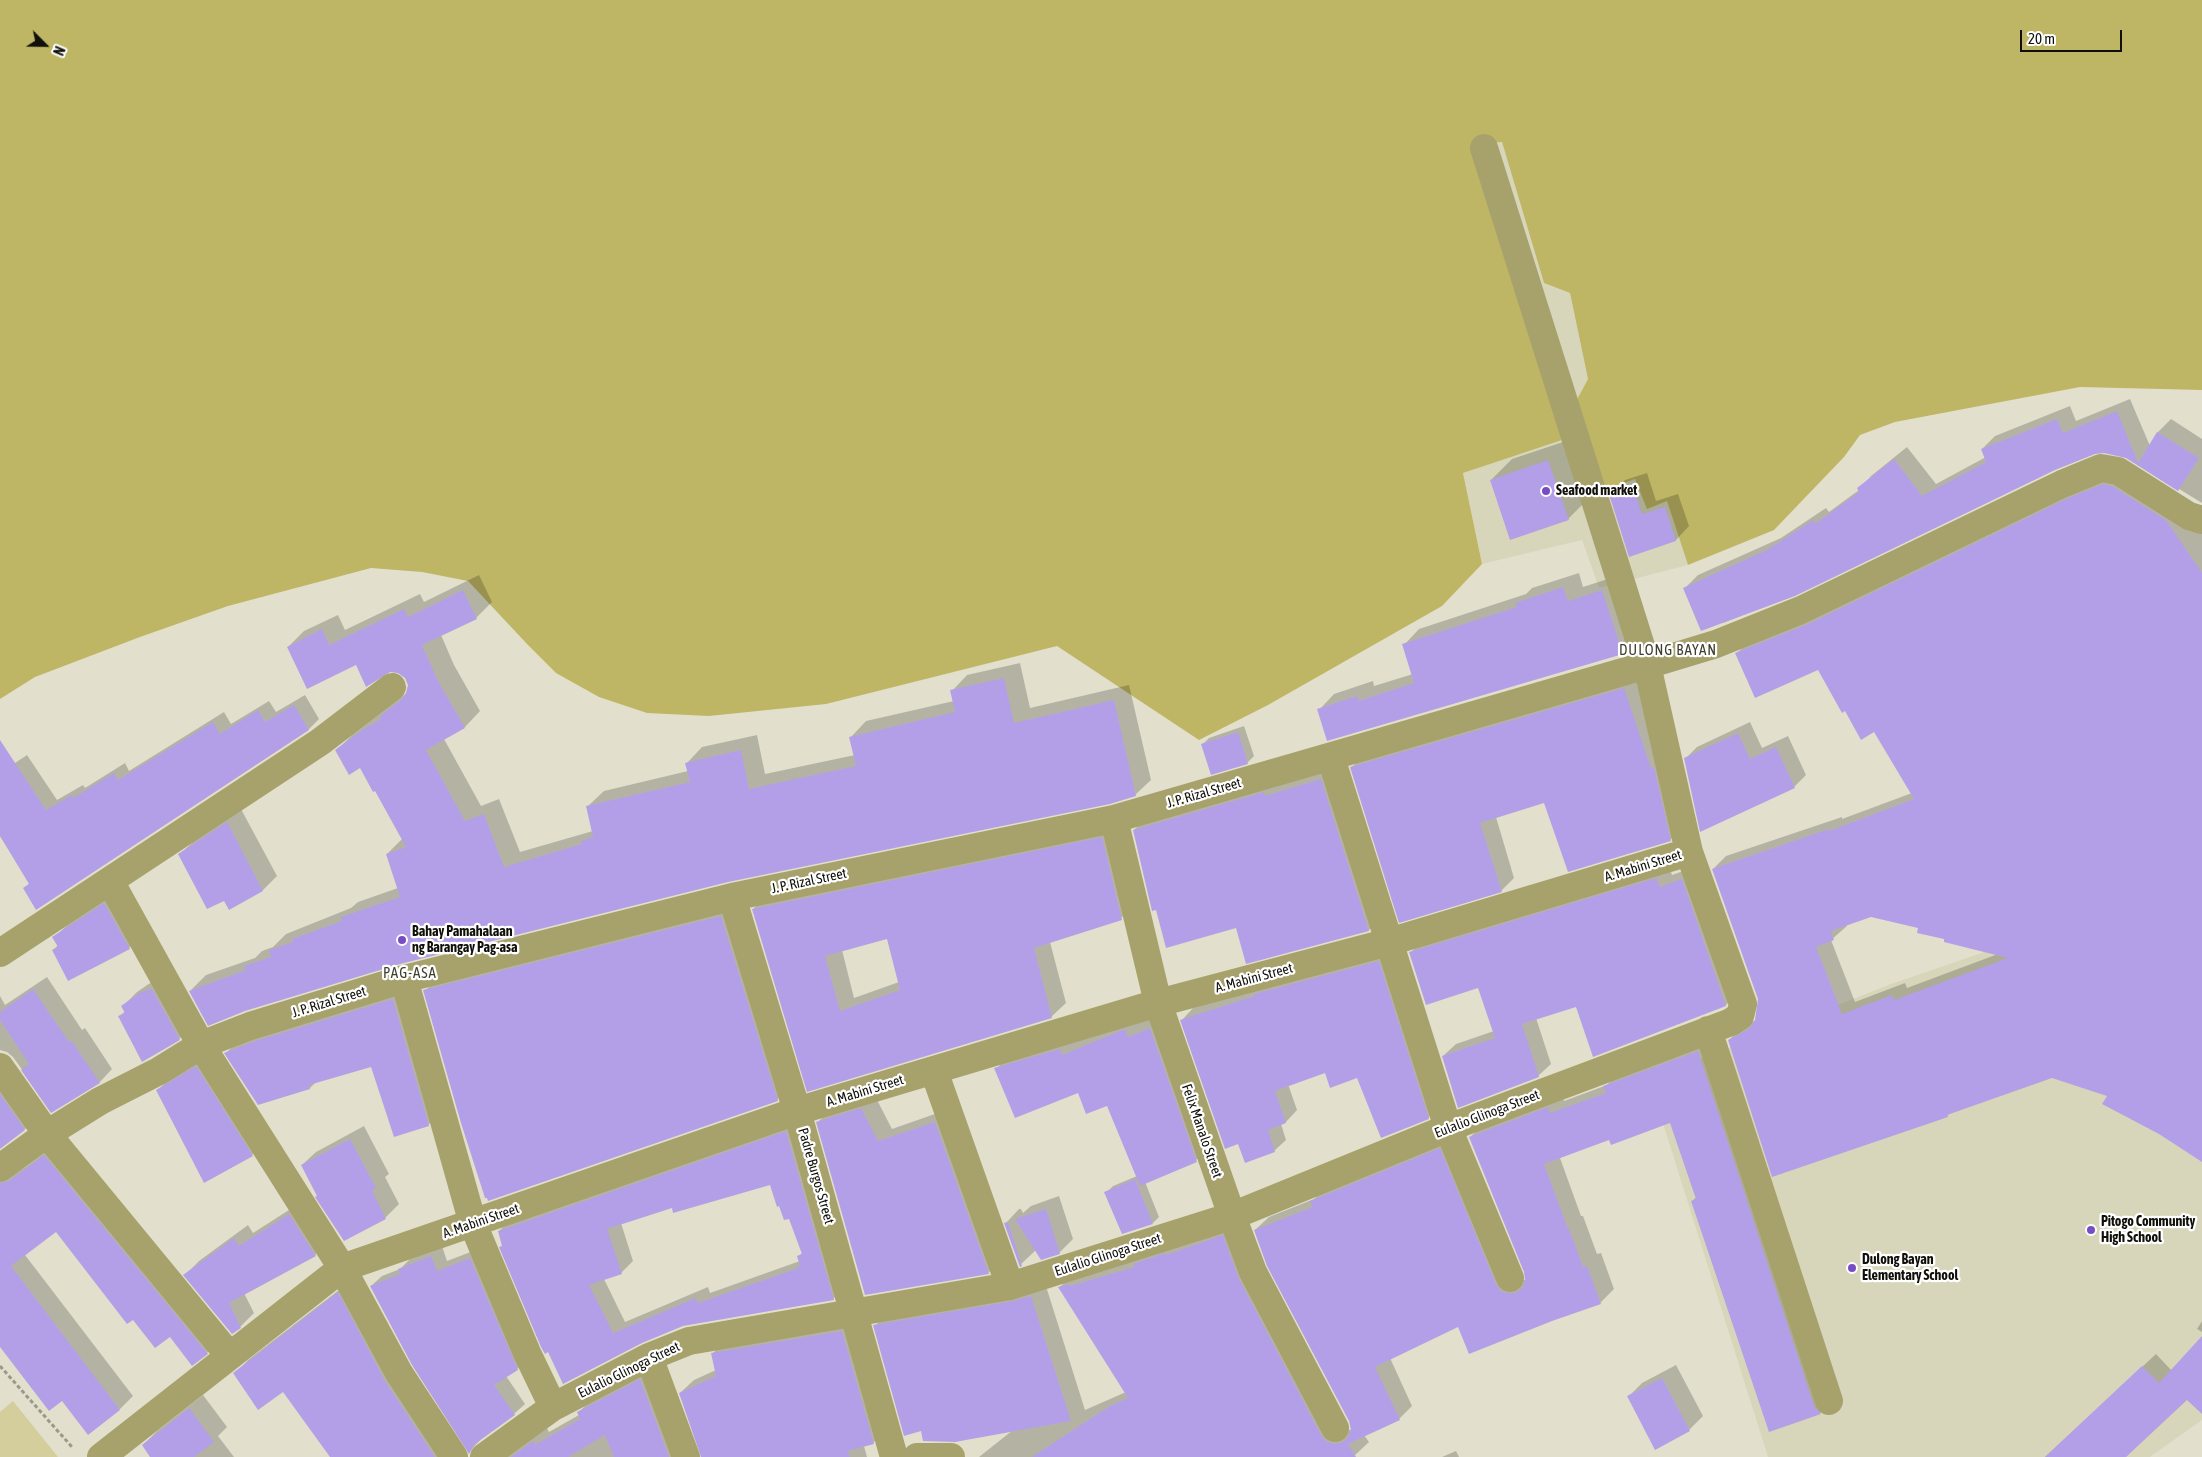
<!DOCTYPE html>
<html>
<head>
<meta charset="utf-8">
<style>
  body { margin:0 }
  #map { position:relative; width:2202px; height:1457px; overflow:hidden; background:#e2e0cc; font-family:"Asap Condensed",sans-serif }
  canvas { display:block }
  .north { position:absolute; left:20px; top:20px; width:50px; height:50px; -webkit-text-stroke:4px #fff; paint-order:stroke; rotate:113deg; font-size:14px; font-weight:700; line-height:20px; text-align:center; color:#100f09 }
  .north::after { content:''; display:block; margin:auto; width:18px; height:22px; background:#100f09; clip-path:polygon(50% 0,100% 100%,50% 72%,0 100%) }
  .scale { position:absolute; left:2020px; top:30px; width:102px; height:22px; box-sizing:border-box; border:2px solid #100f09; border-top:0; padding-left:6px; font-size:15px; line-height:18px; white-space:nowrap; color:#100f09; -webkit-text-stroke:4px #fff; paint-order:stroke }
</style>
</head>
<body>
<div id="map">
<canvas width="2202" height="1457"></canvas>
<div class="north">N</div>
<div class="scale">20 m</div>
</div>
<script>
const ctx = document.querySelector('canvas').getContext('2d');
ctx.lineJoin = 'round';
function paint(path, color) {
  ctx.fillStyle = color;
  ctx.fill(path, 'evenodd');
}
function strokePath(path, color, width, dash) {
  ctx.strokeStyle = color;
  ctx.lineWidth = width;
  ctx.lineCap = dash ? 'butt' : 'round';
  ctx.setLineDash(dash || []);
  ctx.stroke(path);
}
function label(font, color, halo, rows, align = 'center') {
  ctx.font = font + ' "Asap Condensed",sans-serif';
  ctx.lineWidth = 4.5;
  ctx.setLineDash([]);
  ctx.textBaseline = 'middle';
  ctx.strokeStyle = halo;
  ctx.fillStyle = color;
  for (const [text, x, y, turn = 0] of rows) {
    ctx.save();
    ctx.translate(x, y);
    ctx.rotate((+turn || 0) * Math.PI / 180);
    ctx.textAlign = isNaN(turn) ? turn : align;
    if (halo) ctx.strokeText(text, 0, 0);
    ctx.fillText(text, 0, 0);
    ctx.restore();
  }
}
paint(new Path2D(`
  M 1502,142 L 1544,283 L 1570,293 L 1588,379 L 1574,405 L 1602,492 L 1635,479 L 1667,501 L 1688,565 L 1599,588 L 1582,540 L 1482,564 L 1463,473 L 1562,439 L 1474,144 Z
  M 1993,949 L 2202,1040 L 2202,1420 L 2150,1457 L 1768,1457 L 1649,1079 L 1891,984 Z`), '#d8d6ba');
paint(new Path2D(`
  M 13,1401 L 58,1457 L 0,1457 L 0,1412 Z`), '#d3ce9b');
paint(new Path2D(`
  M 0,0 L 2202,0 L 2202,390 L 2080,387 L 1895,422 L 1860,435 L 1844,457 L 1774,530 L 1688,565 L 1667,501 L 1647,509 L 1635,479 L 1601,492 L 1574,405 L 1588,379 L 1570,293 L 1544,283 L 1502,142 L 1475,144 L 1562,440 L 1463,473 L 1482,564 L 1442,606 L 1268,705 L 1199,740 L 1057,646 L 826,704 L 709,716 L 647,713 L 599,697 L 556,673 L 528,645 L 468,581 L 422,572 L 371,568 L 228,606 L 140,637 L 35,677 L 0,699 Z`), '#beb665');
paint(new Path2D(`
  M 2130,399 L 2150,446 L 2158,432 L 2171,419 L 2202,439 L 2202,503 L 2127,457 L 2104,451 L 2095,452 L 2055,469 L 1794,595 L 1723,623 L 1685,588 L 1698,575 L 1781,538 L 1826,508 L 1829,512 L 1859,490 L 1871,476 L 1907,447 L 1936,484 L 1986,457 L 1982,449 L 1995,436 L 2070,406 L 2076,421 Z
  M 1569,440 L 1589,498 L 1568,519 L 1491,480 L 1512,459 Z
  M 2117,472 L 2202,519 L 2202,1160 L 2109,1095 L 2051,1077 L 1951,1112 L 1947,1116 L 1729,1040 L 1742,1027 L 1756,1020 L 1759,999 L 1713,869 L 1726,856 L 1842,817 L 1842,819 L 1912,793 L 1875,730 L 1819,669 L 1737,653 L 1750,640 ZM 1871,916 L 1920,927 L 1998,954 L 1907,988 L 1905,983 L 1855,1002 L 1831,940 L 1847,926 L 1846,924 Z
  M 1647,473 L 1656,501 L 1678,494 L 1689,526 L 1676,540 L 1630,555 L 1611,494 L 1625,480 Z
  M 1579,573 L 1583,587 L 1617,576 L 1638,638 L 1622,653 L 1319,710 L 1334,694 L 1373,681 L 1374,686 L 1413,674 L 1404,645 L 1419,629 L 1526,594 L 1532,588 Z
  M 479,575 L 492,602 L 476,618 L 441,635 L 454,665 L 480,711 L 465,727 L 444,739 L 481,806 L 499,799 L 520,852 L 593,831 L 588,806 L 604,791 L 688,771 L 687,763 L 702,747 L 757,735 L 765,774 L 855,755 L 851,737 L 866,721 L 954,701 L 952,691 L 967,675 L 1020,663 L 1030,708 L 1129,685 L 1151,780 L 1135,795 L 190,991 L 206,975 L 255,958 L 262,951 L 273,947 L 286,934 L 351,908 L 358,902 L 398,888 L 387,854 L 403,838 L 376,789 L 360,767 L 337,750 L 352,735 L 408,692 L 409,684 L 405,676 L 399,672 L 288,647 L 304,631 L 338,615 L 345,630 L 420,594 L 424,602 Z
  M 1637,676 L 1683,827 L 1670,840 L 1545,802 L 1496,817 L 1514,878 L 1501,891 L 1352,767 L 1365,754 Z
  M 305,695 L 319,719 L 309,729 L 24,888 L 30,883 L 0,836 L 0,773 L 27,755 L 57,800 L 83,785 L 85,788 L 125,763 L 129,771 L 224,712 L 231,724 L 269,701 L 276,712 Z
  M 1750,722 L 1762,748 L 1788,736 L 1806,775 L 1794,787 L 1685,759 L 1697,747 Z
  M 1244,726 L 1254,756 L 1247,763 L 1203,744 L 1209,738 Z
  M 1337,764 L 1384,915 L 1369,930 L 1246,962 L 1236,926 L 1134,830 L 1149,815 Z
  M 241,809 L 277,876 L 263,890 L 229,908 L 224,899 L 180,854 L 194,841 Z
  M 1116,824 L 1136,904 L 1121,918 L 1050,942 L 1066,1003 L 1051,1017 L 808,1090 L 753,909 L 768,895 ZM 888,937 L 899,982 L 854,998 L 842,950 Z
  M 1669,866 L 1672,875 L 1694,867 L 1738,993 L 1726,1005 L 1576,1006 L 1536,1018 L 1551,1064 L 1538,1076 L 1443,1056 L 1456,1044 L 1494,1031 L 1479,986 L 1410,953 L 1423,940 Z
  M 116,892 L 141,936 L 129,948 L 53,950 L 58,945 L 54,938 L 66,926 Z
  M 733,904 L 789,1088 L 777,1100 L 425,991 L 437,978 Z
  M 1390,950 L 1440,1106 L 1428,1118 L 1358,1077 L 1325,1071 L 1288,1084 L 1297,1110 L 1286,1122 L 1281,1124 L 1286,1140 L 1274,1151 L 1239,1142 L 1182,1020 L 1193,1008 L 1264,986 Z
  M 47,977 L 82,1030 L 85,1028 L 112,1069 L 100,1082 L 52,1111 L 13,1057 L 7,1052 L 0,1050 L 0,996 L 5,1005 Z
  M 156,979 L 193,1025 L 179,1039 L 142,1060 L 120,1016 L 125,1011 L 123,1006 L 137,992 Z
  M 406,987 L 441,1112 L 428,1125 L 372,1065 L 316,1082 L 310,1088 L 226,1053 L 238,1041 Z
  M 1167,1012 L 1213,1144 L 1196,1160 L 1145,1182 L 1159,1217 L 1153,1223 L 1106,1193 L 1113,1186 L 1137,1176 L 1107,1104 L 1078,1091 L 996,1069 L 1013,1052 Z
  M 1712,1038 L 1834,1399 L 1820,1413 L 1770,1430 L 1692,1201 L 1697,1197 L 1671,1121 L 1610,1138 L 1560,1158 L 1581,1216 L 1583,1216 L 1597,1254 L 1601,1253 L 1614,1289 L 1600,1303 L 1459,1325 L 1390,1358 L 1412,1406 L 1399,1419 L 1364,1435 L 1369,1442 L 1353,1457 L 979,1457 L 1013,1430 L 922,1430 L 875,1326 L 888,1312 L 1045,1283 L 1085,1410 L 1126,1392 L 1060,1287 L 1073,1274 L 1236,1223 L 1341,1428 L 1351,1430 L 1350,1420 L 1255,1230 L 1269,1217 L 1314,1199 L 1325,1188 L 1453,1136 L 1522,1280 L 1527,1280 L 1526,1272 L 1470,1137 L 1484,1124 L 1562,1094 L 1564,1101 L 1607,1085 L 1618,1073 Z
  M 217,1047 L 272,1134 L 252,1155 L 158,1090 L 178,1070 Z
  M 0,1063 L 38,1116 L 25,1129 L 0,1147 Z
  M 875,1096 L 892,1129 L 949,1109 L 1002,1259 L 988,1273 L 818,1122 L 831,1109 Z
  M 798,1120 L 845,1287 L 833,1299 L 683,1325 L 641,1342 L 564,1382 L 501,1247 L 503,1245 L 499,1231 L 511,1219 ZM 771,1183 L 790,1217 L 803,1252 L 798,1257 L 800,1261 L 710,1293 L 708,1287 L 625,1322 L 604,1279 L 621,1273 L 633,1261 L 621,1223 L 673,1207 Z
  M 364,1126 L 389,1174 L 385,1177 L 399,1204 L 385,1218 L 318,1196 L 302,1165 L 316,1152 Z
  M 58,1143 L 220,1340 L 207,1353 L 133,1318 L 57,1230 L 25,1255 L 133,1396 L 120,1409 L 88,1433 L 62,1400 L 0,1339 L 0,1164 L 16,1171 L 24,1168 Z
  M 1059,1196 L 1073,1239 L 1059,1253 L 1036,1250 L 1020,1265 L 1006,1223 L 1019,1209 L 1021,1209 L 1023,1213 L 1031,1206 Z
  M 303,1201 L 329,1241 L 315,1255 L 244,1293 L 254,1313 L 240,1327 L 185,1275 L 199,1261 L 248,1225 L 253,1233 Z
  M 442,1246 L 447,1261 L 481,1248 L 528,1359 L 517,1369 L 506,1376 L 525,1404 L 514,1414 L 482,1438 L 469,1452 L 371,1286 L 382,1276 L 400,1269 L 410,1259 Z
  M 352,1280 L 460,1457 L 332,1457 L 283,1390 L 235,1374 L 248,1360 Z
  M 856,1318 L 887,1429 L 873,1443 L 864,1446 L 867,1457 L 702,1457 L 680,1393 L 694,1380 L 716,1370 L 712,1354 L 726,1340 Z
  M 2202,1321 L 2202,1332 L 2197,1329 Z
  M 2202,1338 L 2202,1406 L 2187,1398 L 2124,1457 L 2045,1457 L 2156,1354 L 2172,1371 Z
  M 1676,1365 L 1703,1416 L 1689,1430 L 1628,1397 L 1642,1383 Z
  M 654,1366 L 692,1457 L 507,1457 L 547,1428 L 549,1432 L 579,1415 L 578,1413 L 592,1399 Z
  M 203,1395 L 227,1427 L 218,1436 L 234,1457 L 152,1457 L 143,1445 L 157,1431 Z
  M 1456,1451 L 1459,1457 L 1442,1457 Z`), '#0003');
paint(new Path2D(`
  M 2117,411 L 2138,463 L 2157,432 L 2199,458 L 2178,491 L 2126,458 L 2104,453 L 2095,454 L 2055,470 L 1795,596 L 1701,631 L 1683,588 L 1767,550 L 1813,520 L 1815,524 L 1859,492 L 1857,488 L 1894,459 L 1922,496 L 1986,462 L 1981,449 L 2057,419 L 2063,433 Z
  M 1548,460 L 1569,520 L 1510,540 L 1490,480 Z
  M 2103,484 L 2112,486 L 2166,520 L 2202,573 L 2202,1162 L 2159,1134 L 2102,1104 L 2107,1096 L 2052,1078 L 1947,1115 L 1948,1117 L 1772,1177 L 1728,1040 L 1749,1029 L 1755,1020 L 1758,999 L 1712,869 L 1829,829 L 1829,831 L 1914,799 L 1874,732 L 1861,740 L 1845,711 L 1842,713 L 1818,670 L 1755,698 L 1735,653 L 1808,624 L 2068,498 ZM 1871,917 L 1918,928 L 1917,933 L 1944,939 L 1944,942 L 2008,958 L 1894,1000 L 1892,995 L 1842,1014 L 1816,947 L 1834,940 L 1831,931 Z
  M 1633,486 L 1642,514 L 1665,507 L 1676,541 L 1629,557 L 1609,494 Z
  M 1563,587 L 1568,601 L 1602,590 L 1623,654 L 1327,741 L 1317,709 L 1357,696 L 1359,701 L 1414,683 L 1402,644 L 1517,607 L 1515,603 Z
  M 463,590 L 477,619 L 422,645 L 438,681 L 465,728 L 426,750 L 465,821 L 484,814 L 504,867 L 582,844 L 581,841 L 593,837 L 586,806 L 690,782 L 685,763 L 741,750 L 749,789 L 856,766 L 849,737 L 955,712 L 950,690 L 1004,678 L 1014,723 L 1114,700 L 1136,796 L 1110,804 L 728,882 L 400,964 L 245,1011 L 208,1026 L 189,991 L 246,970 L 244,966 L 271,957 L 269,950 L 293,942 L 292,939 L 342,921 L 341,917 L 400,897 L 386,854 L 406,847 L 375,791 L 373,792 L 360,768 L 349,775 L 335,750 L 362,730 L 381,719 L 380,716 L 402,699 L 406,693 L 408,685 L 405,678 L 398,673 L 390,672 L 366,687 L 356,665 L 307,689 L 287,647 L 322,629 L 329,645 L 404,609 L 408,617 Z
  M 1624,688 L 1651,768 L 1654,767 L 1671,841 L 1568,872 L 1544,803 L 1480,823 L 1502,892 L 1399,923 L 1350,767 Z
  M 294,705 L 309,730 L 36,910 L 23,888 L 29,884 L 0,836 L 0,740 L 46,810 L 72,795 L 73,798 L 114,773 L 118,780 L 213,722 L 220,734 L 258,710 L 265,722 Z
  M 1238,732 L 1248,764 L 1211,775 L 1201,744 Z
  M 1738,733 L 1750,759 L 1776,747 L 1795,788 L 1700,832 L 1684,758 Z
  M 1321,779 L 1369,931 L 1246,964 L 1236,928 L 1166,948 L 1156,910 L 1152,911 L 1133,830 L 1257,794 L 1264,792 L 1265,796 Z
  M 227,822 L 263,891 L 229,910 L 224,901 L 207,909 L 178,854 Z
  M 1102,837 L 1122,920 L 1034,948 L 1052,1018 L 807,1092 L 752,909 ZM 887,939 L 900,990 L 840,1011 L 825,956 Z
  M 1656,878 L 1660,887 L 1682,879 L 1726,1006 L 1593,1057 L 1576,1007 L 1522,1024 L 1539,1077 L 1458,1108 L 1442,1056 L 1495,1038 L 1478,988 L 1426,1005 L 1409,952 Z
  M 104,903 L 130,949 L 68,981 L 52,950 L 58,947 L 52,937 Z
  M 721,916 L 778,1101 L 488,1201 L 487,1198 L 485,1198 L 461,1123 L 423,990 Z
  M 1379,961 L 1429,1119 L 1381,1138 L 1357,1078 L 1330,1088 L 1325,1073 L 1275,1091 L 1286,1123 L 1268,1130 L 1275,1152 L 1245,1163 L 1238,1144 L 1225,1149 L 1180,1020 L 1255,996 L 1254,994 Z
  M 33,989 L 69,1042 L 71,1040 L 100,1083 L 51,1113 L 21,1070 L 29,1064 L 0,1020 L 0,1012 Z
  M 152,989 L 180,1040 L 142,1062 L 118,1016 L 125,1013 L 121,1006 L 141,992 Z
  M 393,999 L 429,1126 L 394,1137 L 371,1067 L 309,1085 L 310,1089 L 258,1105 L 224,1053 L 255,1041 Z
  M 1150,1028 L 1197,1162 L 1140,1186 L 1107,1106 L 1086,1114 L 1078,1093 L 1015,1118 L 994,1068 L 1060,1049 L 1062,1055 L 1125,1029 L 1128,1037 Z
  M 1698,1051 L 1814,1406 L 1821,1414 L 1769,1432 L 1691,1201 L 1696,1199 L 1670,1123 L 1611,1145 L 1609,1140 L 1544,1164 L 1568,1229 L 1569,1229 L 1583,1267 L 1587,1266 L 1601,1304 L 1552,1321 L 1469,1354 L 1458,1327 L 1375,1367 L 1400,1420 L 1348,1444 L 1356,1457 L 1032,1457 L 1110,1406 L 1128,1398 L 1058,1287 L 1069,1284 L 1070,1286 L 1135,1267 L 1133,1264 L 1165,1253 L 1166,1255 L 1223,1235 L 1239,1279 L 1321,1435 L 1326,1441 L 1334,1444 L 1343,1442 L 1348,1437 L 1351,1429 L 1349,1421 L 1267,1266 L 1254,1230 L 1313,1207 L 1310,1201 L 1440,1148 L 1496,1284 L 1501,1291 L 1507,1293 L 1516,1293 L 1523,1287 L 1525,1280 L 1524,1272 L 1469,1137 L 1548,1107 L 1550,1113 L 1606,1093 L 1603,1086 Z
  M 196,1066 L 253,1156 L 204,1183 L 156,1090 Z
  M 0,1094 L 25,1130 L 0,1149 Z
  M 861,1108 L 878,1141 L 935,1122 L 989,1274 L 865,1295 L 816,1122 Z
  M 786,1131 L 834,1300 L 683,1326 L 642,1343 L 563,1384 L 548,1352 L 545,1354 L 541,1347 L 499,1247 L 502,1246 L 498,1231 ZM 770,1185 L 777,1207 L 779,1206 L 784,1220 L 789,1219 L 802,1254 L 797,1256 L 800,1266 L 795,1268 L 796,1269 L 698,1303 L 699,1307 L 696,1298 L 613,1333 L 589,1285 L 622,1274 L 607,1229 L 672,1208 L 673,1213 Z
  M 350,1139 L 376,1188 L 372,1191 L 386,1219 L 344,1241 L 315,1197 L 317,1196 L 301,1165 Z
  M 44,1155 L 208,1354 L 192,1366 L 170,1337 L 155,1348 L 133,1320 L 127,1324 L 56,1232 L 11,1266 L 120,1410 L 88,1435 L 62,1401 L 49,1411 L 0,1347 L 0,1183 L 9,1181 Z
  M 1135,1179 L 1153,1224 L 1122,1234 L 1104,1192 Z
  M 1046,1209 L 1060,1254 L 1041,1260 L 1015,1219 Z
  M 289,1214 L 316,1256 L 229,1303 L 241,1328 L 232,1334 L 183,1275 L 234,1238 L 239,1246 Z
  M 1008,1222 L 1022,1266 L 1020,1267 L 1004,1223 Z
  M 431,1256 L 437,1271 L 470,1258 L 518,1370 L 494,1385 L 515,1415 L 475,1444 L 469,1454 L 412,1365 L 370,1286 L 400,1274 L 398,1269 Z
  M 338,1292 L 385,1381 L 435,1457 L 330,1457 L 283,1392 L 258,1410 L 233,1373 Z
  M 1031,1296 L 1071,1421 L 955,1442 L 923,1441 L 921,1431 L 904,1436 L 873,1325 L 1013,1301 Z
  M 842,1331 L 874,1444 L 848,1451 L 850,1457 L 701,1457 L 679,1393 L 716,1376 L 711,1353 Z
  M 2202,1336 L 2202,1414 L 2187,1400 L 2126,1457 L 2045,1457 L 2142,1366 L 2159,1383 Z
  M 1662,1378 L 1690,1431 L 1655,1450 L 1627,1396 Z
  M 640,1379 L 669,1457 L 614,1457 L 605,1435 L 568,1457 L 511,1457 L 533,1441 L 535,1445 L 580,1419 L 577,1412 Z
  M 189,1408 L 214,1442 L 194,1457 L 150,1457 L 142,1445 Z`), '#b39fe7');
strokePath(new Path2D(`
  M 0,1366 L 72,1447`), '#9a998a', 3, [4, 2.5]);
strokePath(new Path2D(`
  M 1331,758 L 1448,1128 L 1510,1278
  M 1114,819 L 1158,1003 L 1232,1216 L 1253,1272 L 1335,1428
  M 110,881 L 201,1045 L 342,1268 L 399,1373 L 454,1457
  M 732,897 L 797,1111 L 894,1457
  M 0,953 L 320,742 L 392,687
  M 404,979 L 473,1224 L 527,1353 L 553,1407
  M 1708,1030 L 1829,1401
  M 0,1067 L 47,1134 L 229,1355
  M 934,1071 L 1010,1286
  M 0,1168 L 47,1134 L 100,1101 L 159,1071 L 201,1045 L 250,1026 L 404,979 L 732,897 L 1114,819 L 1647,665 L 1716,644 L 1801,610 L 2062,484 L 2101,468 L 2118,471 L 2189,516 L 2202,520
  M 649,1357 L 686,1457
  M 101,1457 L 342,1268 L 797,1111 L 1158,1003 L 1389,942 L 1689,852
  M 484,1457 L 553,1407 L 649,1357 L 689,1341 L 1010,1286 L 1232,1216 L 1448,1128 L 1731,1022 L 1740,1016 L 1743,1004 L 1689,852 L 1647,665 L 1484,148
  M 917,1457 L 951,1457`), '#a7a26c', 28);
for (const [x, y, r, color] of [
  [1546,491,5,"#784cc4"],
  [402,940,5,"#784cc4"],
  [2091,1230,5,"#784cc4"],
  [1852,1268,5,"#784cc4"]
]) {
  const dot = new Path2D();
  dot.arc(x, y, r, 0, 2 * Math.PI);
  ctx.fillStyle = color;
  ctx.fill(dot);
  strokePath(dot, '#fff', 2);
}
label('bold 14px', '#100f09', '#fff', [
  ["Seafood market",1556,491],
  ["Bahay Pamahalaan",412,932],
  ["ng Barangay Pag-asa",412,948],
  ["Pitogo Community",2101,1222],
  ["High School",2101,1238],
  ["Dulong Bayan",1862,1260],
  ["Elementary School",1862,1276]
], 'left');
label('14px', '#100f09', '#fff', [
  ["J. P. Rizal Street",1204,793,-16],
  ["A. Mabini Street",1643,866,-17],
  ["J. P. Rizal Street",809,881,-12],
  ["A. Mabini Street",1254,978,-15],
  ["J. P. Rizal Street",329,1002,-17],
  ["A. Mabini Street",865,1091,-17],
  ["Eulalio Glinoga Street",1487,1114,-21],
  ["Felix Manalo Street",1202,1131,71],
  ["Padre Burgos Street",816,1176,74],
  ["A. Mabini Street",481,1221,-19],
  ["Eulalio Glinoga Street",1108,1255,-18],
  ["Eulalio Glinoga Street",629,1370,-26]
]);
ctx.letterSpacing = '1px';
label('15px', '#403f2e', '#fff', [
  ["DULONG BAYAN",1668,650],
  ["PAG-ASA",410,973]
]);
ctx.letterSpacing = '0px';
</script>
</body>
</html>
